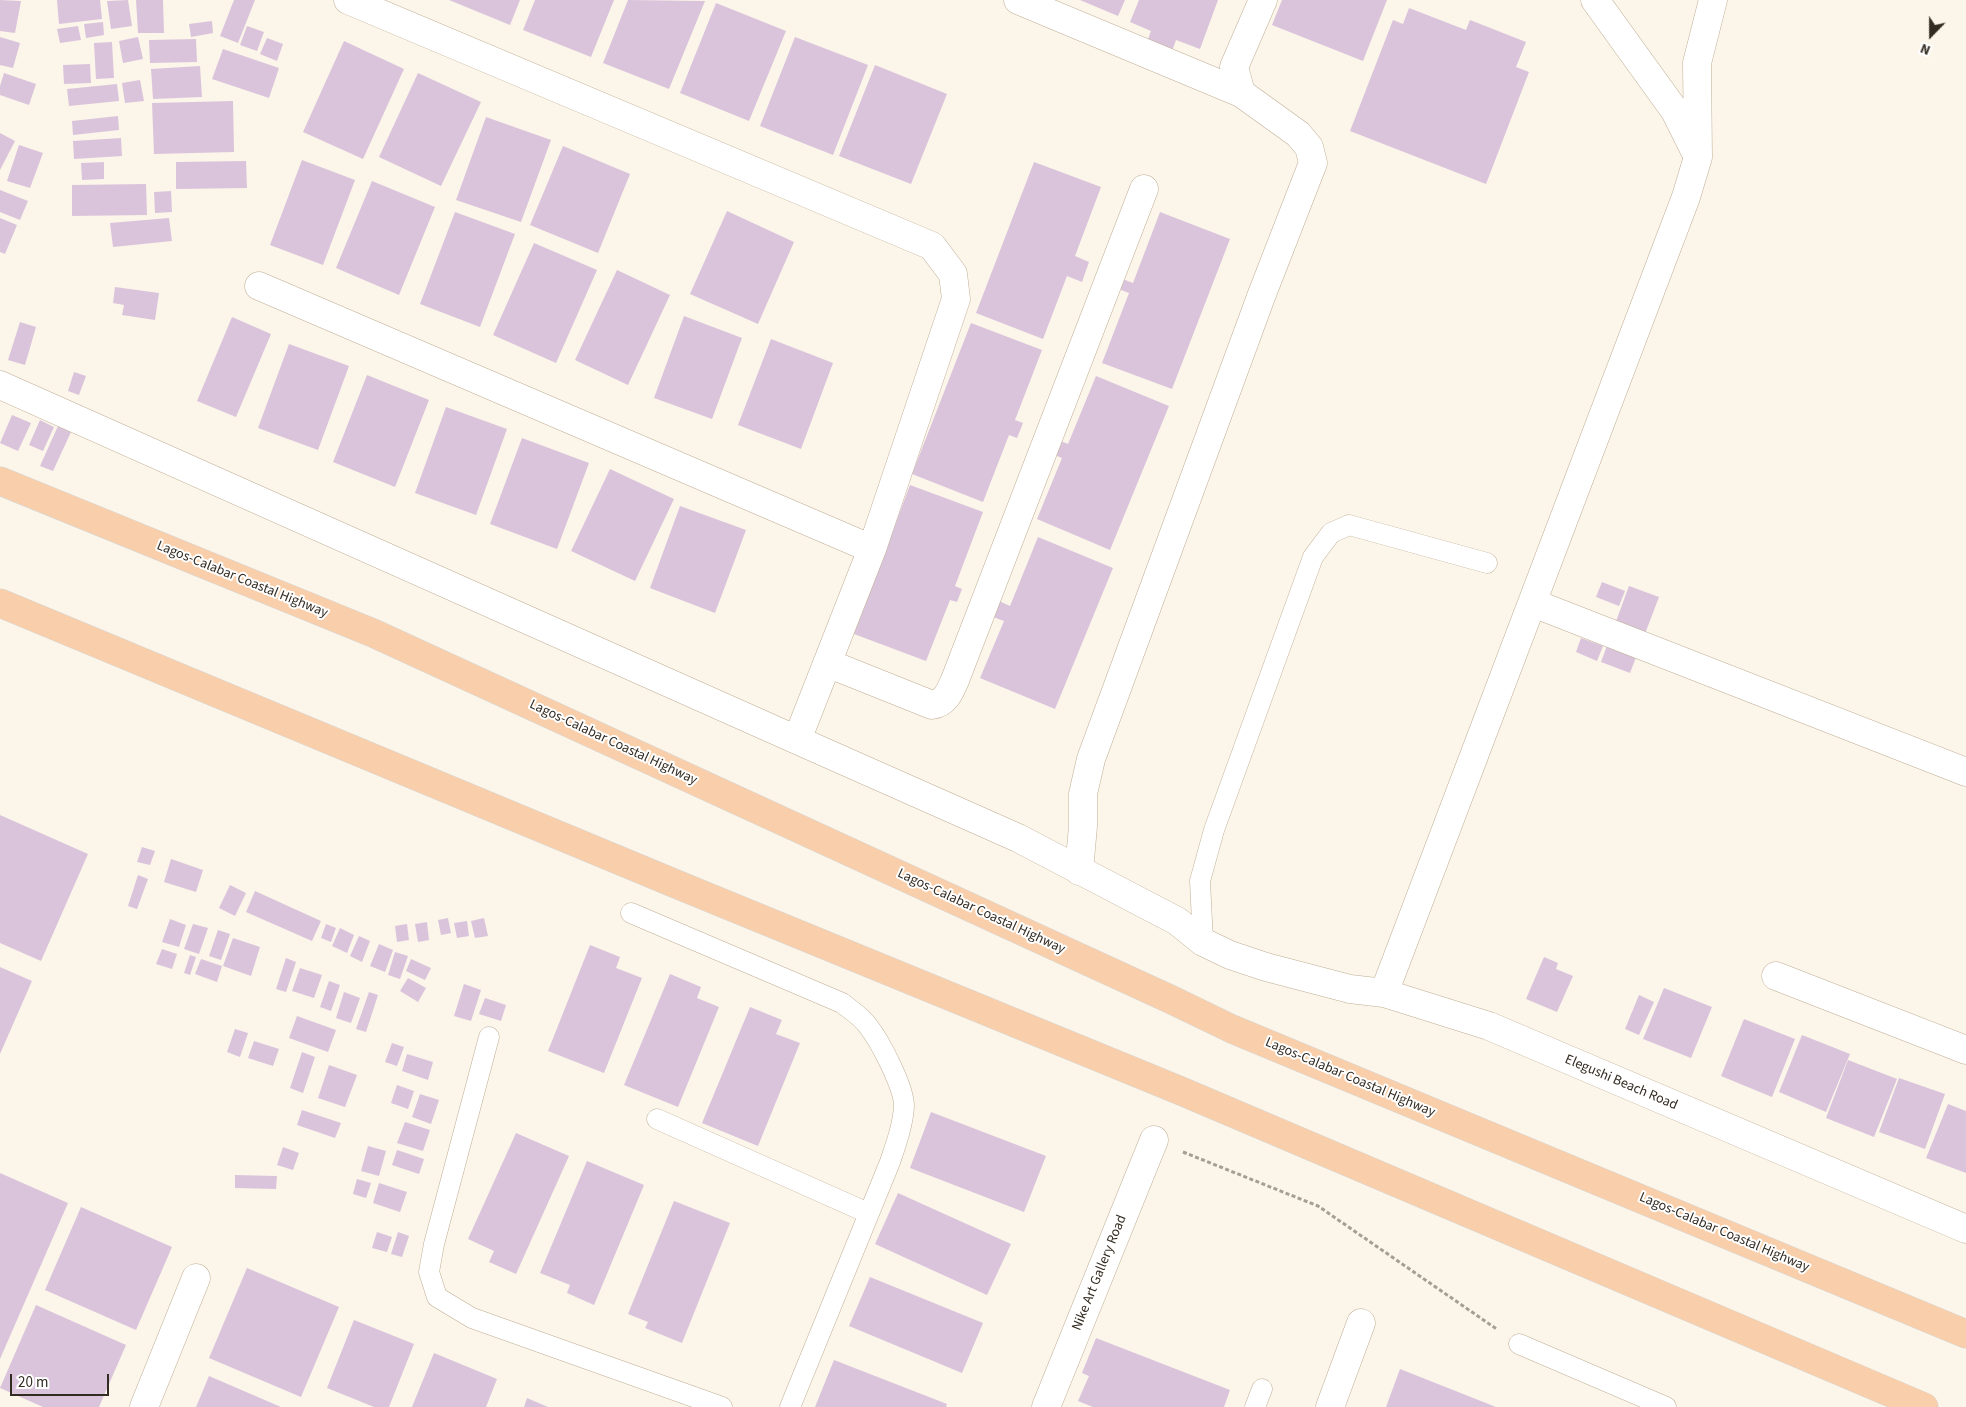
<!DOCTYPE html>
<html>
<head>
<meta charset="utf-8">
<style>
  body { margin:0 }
  #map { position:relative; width:1966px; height:1407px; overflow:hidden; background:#fcf5ea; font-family:"Source Sans 3",sans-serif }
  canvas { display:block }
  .north { position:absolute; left:1906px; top:10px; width:50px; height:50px; -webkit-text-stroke:4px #fff; paint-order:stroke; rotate:202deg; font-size:14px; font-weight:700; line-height:20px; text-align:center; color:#322b21 }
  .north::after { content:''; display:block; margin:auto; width:18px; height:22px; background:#322b21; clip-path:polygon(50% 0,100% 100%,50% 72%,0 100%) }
  .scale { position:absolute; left:10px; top:1374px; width:99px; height:22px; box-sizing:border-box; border:2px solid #322b21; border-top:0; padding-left:6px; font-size:15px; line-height:18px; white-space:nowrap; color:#322b21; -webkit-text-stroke:4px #fff; paint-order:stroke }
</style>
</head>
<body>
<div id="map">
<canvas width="1966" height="1407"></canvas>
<div class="north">N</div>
<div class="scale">20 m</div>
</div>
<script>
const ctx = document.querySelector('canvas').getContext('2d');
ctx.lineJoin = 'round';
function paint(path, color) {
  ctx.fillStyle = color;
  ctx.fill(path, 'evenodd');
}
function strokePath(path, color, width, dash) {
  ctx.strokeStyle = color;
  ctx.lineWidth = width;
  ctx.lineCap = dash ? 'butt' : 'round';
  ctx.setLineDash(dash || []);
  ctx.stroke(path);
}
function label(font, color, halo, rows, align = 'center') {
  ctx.font = font + ' "Source Sans 3",sans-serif';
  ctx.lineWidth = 4;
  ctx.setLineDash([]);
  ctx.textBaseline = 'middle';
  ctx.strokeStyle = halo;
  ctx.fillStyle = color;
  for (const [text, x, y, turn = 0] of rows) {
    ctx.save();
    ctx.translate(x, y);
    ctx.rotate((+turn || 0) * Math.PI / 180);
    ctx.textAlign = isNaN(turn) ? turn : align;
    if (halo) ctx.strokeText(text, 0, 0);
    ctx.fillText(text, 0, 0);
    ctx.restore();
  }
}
paint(new Path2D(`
  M 0,0 L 21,1 L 15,33 L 0,31 Z
  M 57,0 L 100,0 L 102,19 L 59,24 Z
  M 128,0 L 132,26 L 111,29 L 107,1 Z
  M 136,0 L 163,0 L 164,33 L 138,33 Z
  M 234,0 L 255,0 L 238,43 L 220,36 Z
  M 449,0 L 520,0 L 510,25 Z
  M 535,0 L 614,0 L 591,57 L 523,30 Z
  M 628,0 L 705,1 L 669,89 L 603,63 Z
  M 1080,0 L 1125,0 L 1118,16 Z
  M 1139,0 L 1218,0 L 1200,49 L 1176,40 L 1172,51 L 1147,42 L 1151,31 L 1130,22 Z
  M 1282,0 L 1387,0 L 1363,61 L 1272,25 Z
  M 716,3 L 786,31 L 749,121 L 680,93 Z
  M 1409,8 L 1466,30 L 1470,20 L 1526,42 L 1516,67 L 1529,72 L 1486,184 L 1350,131 L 1393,20 L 1403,24 Z
  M 212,21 L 213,33 L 191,37 L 189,24 Z
  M 103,22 L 104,35 L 86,38 L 84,24 Z
  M 78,26 L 81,40 L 60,43 L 57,29 Z
  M 247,26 L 264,32 L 257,51 L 240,45 Z
  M 0,37 L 20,43 L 13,68 L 0,65 Z
  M 138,37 L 143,59 L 123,63 L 119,41 Z
  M 795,37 L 868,65 L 833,155 L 760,126 Z
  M 267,38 L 283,44 L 277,61 L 260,54 Z
  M 196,39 L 197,62 L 150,63 L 149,40 Z
  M 344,41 L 404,69 L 363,159 L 303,132 Z
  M 112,42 L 114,78 L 96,79 L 94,43 Z
  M 223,49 L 279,68 L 269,98 L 212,79 Z
  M 90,64 L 91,83 L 64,84 L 63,65 Z
  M 875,65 L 947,94 L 911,184 L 839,156 Z
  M 200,66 L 202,97 L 153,99 L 151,69 Z
  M 4,73 L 36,84 L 29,105 L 0,95 L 0,86 Z
  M 418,73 L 481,102 L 441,186 L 379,157 Z
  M 140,80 L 144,101 L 125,103 L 122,83 Z
  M 117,84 L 119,101 L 69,106 L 67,89 Z
  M 233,101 L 234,152 L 154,154 L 152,103 Z
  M 118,116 L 119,130 L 73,135 L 72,121 Z
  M 486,117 L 551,140 L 521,222 L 456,200 Z
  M 0,133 L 15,141 L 0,170 Z
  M 121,138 L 122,156 L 74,159 L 73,141 Z
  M 19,145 L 43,153 L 30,188 L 7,181 Z
  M 563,146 L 630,174 L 598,253 L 530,225 Z
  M 302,160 L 355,180 L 323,265 L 270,245 Z
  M 246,161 L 247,188 L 176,189 L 176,162 Z
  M 104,162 L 104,179 L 82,180 L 81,163 Z
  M 1034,162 L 1101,187 L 1075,256 L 1089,262 L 1082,282 L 1067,276 L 1043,339 L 976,313 Z
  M 372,181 L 435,207 L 399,295 L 336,268 Z
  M 146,184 L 147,215 L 72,216 L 72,185 Z
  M 0,190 L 28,201 L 20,220 L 0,212 Z
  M 171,191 L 172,212 L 155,213 L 154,192 Z
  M 727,211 L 794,242 L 758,324 L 690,294 Z
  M 455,212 L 515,234 L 480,327 L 420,304 Z
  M 1160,212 L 1230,239 L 1172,389 L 1102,363 L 1129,293 L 1116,288 L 1120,278 L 1133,283 Z
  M 0,218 L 17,225 L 5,254 L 0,252 Z
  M 169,218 L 172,241 L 113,247 L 110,223 Z
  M 534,243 L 597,270 L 556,363 L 493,335 Z
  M 617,270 L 670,295 L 628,385 L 575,360 Z
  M 115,287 L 159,293 L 155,320 L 122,315 L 124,305 L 113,303 Z
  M 684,316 L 742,338 L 712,419 L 654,398 Z
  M 232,317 L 271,334 L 236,417 L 197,401 Z
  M 20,322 L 36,327 L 25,365 L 8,360 Z
  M 971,323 L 1042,350 L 1015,420 L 1023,423 L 1017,438 L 1009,435 L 983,502 L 912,474 Z
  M 771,339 L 833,363 L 801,449 L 738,425 Z
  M 289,344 L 349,366 L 318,450 L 258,428 Z
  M 74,372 L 86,376 L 79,395 L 68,391 Z
  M 367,375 L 429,400 L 395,487 L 333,462 Z
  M 1096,376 L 1169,406 L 1110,550 L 1037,519 L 1062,458 L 1052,454 L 1058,440 L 1068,444 Z
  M 446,407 L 507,429 L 476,515 L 415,493 Z
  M 12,415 L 31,423 L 18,451 L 0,443 Z
  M 40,420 L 54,427 L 43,451 L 29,445 Z
  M 58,426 L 71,432 L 53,471 L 40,466 Z
  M 522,438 L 589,463 L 557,549 L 490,524 Z
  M 610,469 L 674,499 L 635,581 L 571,551 Z
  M 910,485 L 983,512 L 955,586 L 962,589 L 957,602 L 950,600 L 926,661 L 854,634 Z
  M 680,506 L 746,530 L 715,613 L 650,588 Z
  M 1038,537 L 1113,568 L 1055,709 L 980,678 L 1004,621 L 993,617 L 999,601 L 1010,606 Z
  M 1602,582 L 1625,591 L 1619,606 L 1596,597 Z
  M 1629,586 L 1659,597 L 1630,673 L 1601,662 Z
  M 1581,638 L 1603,646 L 1597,661 L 1576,652 Z
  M 0,815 L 88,854 L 41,961 L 0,943 Z
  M 142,847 L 155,851 L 150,865 L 137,862 Z
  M 171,859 L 203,870 L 196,892 L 164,882 Z
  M 138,875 L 148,879 L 137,909 L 128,906 Z
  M 230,885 L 246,893 L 235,916 L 219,908 Z
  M 255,891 L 321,921 L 312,941 L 246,912 Z
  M 448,918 L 451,933 L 441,935 L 438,920 Z
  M 484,918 L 488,936 L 475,938 L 471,921 Z
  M 170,919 L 186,925 L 179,947 L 162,942 Z
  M 467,921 L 469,936 L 457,938 L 454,923 Z
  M 427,922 L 429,940 L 418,942 L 415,924 Z
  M 193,924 L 208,928 L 199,954 L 184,949 Z
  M 326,924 L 336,928 L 331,942 L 321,938 Z
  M 407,924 L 409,940 L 397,942 L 395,926 Z
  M 340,928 L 354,935 L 347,953 L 332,946 Z
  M 218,930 L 230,934 L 221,960 L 209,956 Z
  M 359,936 L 370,941 L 362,962 L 350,956 Z
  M 233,938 L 260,947 L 251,976 L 223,966 Z
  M 379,944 L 393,950 L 385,972 L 370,966 Z
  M 590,945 L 620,957 L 616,968 L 642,978 L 604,1073 L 548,1051 Z
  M 162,949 L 177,954 L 172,969 L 156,964 Z
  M 395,952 L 408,956 L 400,979 L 388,975 Z
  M 190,955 L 196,957 L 190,975 L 184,973 Z
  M 1544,957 L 1558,963 L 1556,969 L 1573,976 L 1557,1012 L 1526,999 Z
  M 286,958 L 296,962 L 286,992 L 276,989 Z
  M 201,959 L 222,966 L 217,982 L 195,974 Z
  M 411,959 L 431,968 L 425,980 L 406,971 Z
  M 0,967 L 32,981 L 0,1054 Z
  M 300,968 L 322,975 L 314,998 L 292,991 Z
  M 670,974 L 701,987 L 697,998 L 719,1007 L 678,1107 L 624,1085 Z
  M 408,978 L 426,988 L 418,1002 L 400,991 Z
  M 329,981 L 340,985 L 331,1011 L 320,1007 Z
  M 464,984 L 481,990 L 471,1021 L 454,1016 Z
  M 1664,988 L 1712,1007 L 1691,1058 L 1643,1039 Z
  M 344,992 L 360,998 L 351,1023 L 336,1018 Z
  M 369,992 L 378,995 L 366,1032 L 356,1029 Z
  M 1639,995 L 1654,1002 L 1639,1035 L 1625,1029 Z
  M 485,998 L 506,1005 L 501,1021 L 479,1014 Z
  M 750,1007 L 782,1020 L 776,1034 L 800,1043 L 758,1146 L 702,1123 Z
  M 297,1016 L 336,1030 L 328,1052 L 289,1038 Z
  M 1744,1019 L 1795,1039 L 1772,1097 L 1721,1076 Z
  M 235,1029 L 248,1033 L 240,1057 L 227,1052 Z
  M 1802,1035 L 1850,1054 L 1826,1112 L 1779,1092 Z
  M 254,1041 L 279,1049 L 273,1066 L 248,1058 Z
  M 392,1043 L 404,1047 L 397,1066 L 385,1062 Z
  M 302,1052 L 315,1057 L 303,1093 L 290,1088 Z
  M 407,1054 L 433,1062 L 428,1080 L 402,1071 Z
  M 1848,1060 L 1897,1079 L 1874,1137 L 1826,1118 Z
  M 329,1065 L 357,1075 L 345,1107 L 318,1098 Z
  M 1899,1078 L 1945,1094 L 1925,1149 L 1879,1132 Z
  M 397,1085 L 414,1091 L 408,1109 L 391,1103 Z
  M 420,1094 L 439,1100 L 431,1124 L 412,1117 Z
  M 1948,1104 L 1966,1111 L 1966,1173 L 1926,1158 Z
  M 302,1110 L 341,1123 L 335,1138 L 297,1125 Z
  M 931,1112 L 1046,1156 L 1024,1212 L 910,1168 Z
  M 405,1122 L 430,1130 L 423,1151 L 397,1143 Z
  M 516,1133 L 569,1156 L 516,1274 L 489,1262 L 494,1251 L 468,1239 Z
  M 368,1146 L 386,1151 L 379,1176 L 361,1171 Z
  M 283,1147 L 299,1153 L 293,1170 L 277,1165 Z
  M 397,1150 L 424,1159 L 419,1174 L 392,1165 Z
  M 587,1161 L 644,1185 L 594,1305 L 567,1293 L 570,1285 L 540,1273 Z
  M 0,1173 L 68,1203 L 0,1359 Z
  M 235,1175 L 277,1176 L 276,1189 L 235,1188 Z
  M 357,1179 L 371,1183 L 366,1198 L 353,1194 Z
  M 379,1183 L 407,1192 L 400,1212 L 373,1203 Z
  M 898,1193 L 1011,1244 L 987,1295 L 875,1244 Z
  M 674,1201 L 730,1223 L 682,1343 L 645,1328 L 648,1322 L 628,1314 Z
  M 81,1207 L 172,1247 L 136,1330 L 45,1290 Z
  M 377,1232 L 392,1237 L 387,1252 L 372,1248 Z
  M 398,1232 L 409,1236 L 402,1257 L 391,1254 Z
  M 247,1268 L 339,1307 L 301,1397 L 209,1358 Z
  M 870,1277 L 983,1323 L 962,1373 L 849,1326 Z
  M 36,1305 L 126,1345 L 99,1407 L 43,1407 L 0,1388 Z
  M 354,1320 L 414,1344 L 389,1407 L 374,1407 L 327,1388 Z
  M 1096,1338 L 1230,1390 L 1224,1407 L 1093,1407 L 1078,1401 L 1089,1376 L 1082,1373 Z
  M 434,1353 L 497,1379 L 486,1407 L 412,1407 Z
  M 834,1360 L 947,1404 L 946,1407 L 815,1407 Z
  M 1400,1369 L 1496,1407 L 1386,1407 Z
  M 209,1376 L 281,1407 L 196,1407 Z
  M 527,1398 L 548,1407 L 524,1407 Z`), '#dac4dc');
const service = new Path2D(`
  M 631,913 L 842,1003 C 851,1010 862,1017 868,1026 C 880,1041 904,1087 904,1106 C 903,1125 896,1144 890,1162 L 790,1407
  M 1203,942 L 1200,881 L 1214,830 L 1313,557 L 1331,533 L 1349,525 L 1487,563
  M 489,1037 L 434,1244 L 429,1272 L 437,1297 L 472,1318 L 722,1407
  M 657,1119 L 868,1213
  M 1519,1344 L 1666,1407
  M 1255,1407 L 1262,1389`);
const minor = new Path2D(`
  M 348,0 L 932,246 L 953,274 L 956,299 L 872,549 L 797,740 L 1018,838 L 1177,921 L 1203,942 L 1230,955 L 1266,967 L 1350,989 L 1384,993 L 1489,1026 L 1966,1229
  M 1018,0 L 1241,93
  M 1595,0 L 1675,111 L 1695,151
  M 259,286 L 872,549
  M 0,385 L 797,740
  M 1533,603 L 1966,772
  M 827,663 L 932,705 C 946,703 950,691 955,680 L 1144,189
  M 1079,871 L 1083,826 L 1083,794 L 1091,759 L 1262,294 L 1313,163 L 1309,147 L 1298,134 L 1241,93 L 1234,67 L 1263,0
  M 1776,976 L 1966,1050
  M 1384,993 L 1686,197 L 1698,157 L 1697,63 L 1713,0
  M 144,1407 L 196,1278
  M 1046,1407 L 1154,1140
  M 1330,1407 L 1361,1323`);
const trunk = new Path2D(`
  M 0,481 L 373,633 L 1172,1000 L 1232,1029 L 1966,1334
  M 0,603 L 676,884 L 1181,1091 L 1924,1407`);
strokePath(service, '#bfae94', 21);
strokePath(minor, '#bfae94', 29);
strokePath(trunk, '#d6d5d3', 29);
strokePath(new Path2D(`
  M 1183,1152 L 1318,1206 L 1498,1330`), '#a59e93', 3, [4, 2.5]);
strokePath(service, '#fff', 20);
strokePath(minor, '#fff', 28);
strokePath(trunk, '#f8cfaa', 28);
label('14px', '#322b21', '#fff', [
  ["Lagos-Calabar Coastal Highway",242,580,22],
  ["Lagos-Calabar Coastal Highway",613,743,25],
  ["Lagos-Calabar Coastal Highway",981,912,25],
  ["Lagos-Calabar Coastal Highway",1350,1078,23],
  ["Elegushi Beach Road",1621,1083,23],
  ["Lagos-Calabar Coastal Highway",1724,1233,23],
  ["Nike Art Gallery Road",1100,1273,-68]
]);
</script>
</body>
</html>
